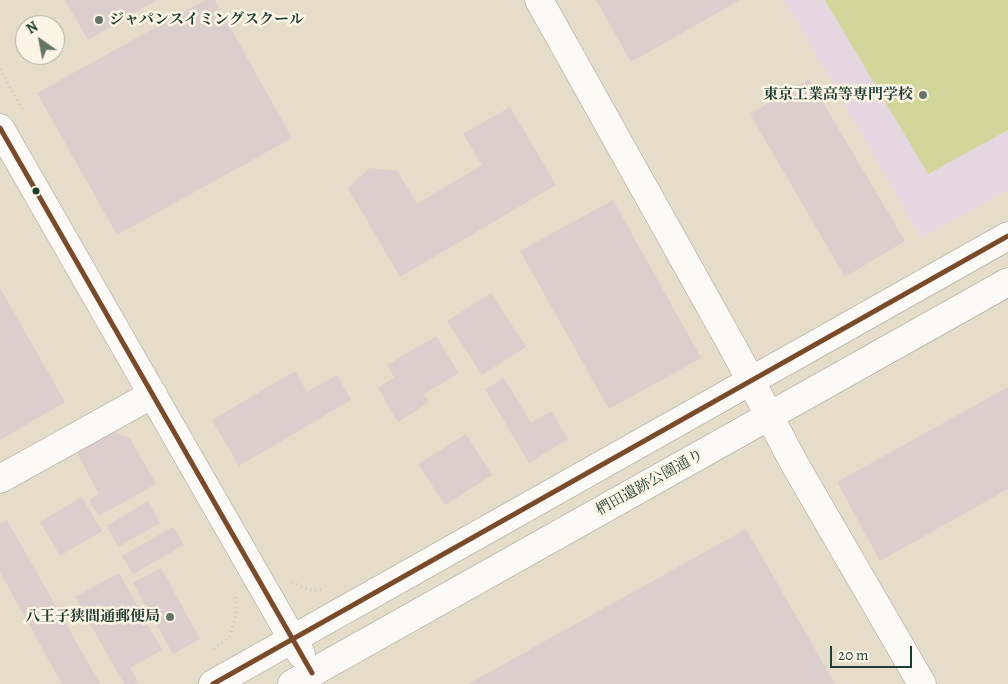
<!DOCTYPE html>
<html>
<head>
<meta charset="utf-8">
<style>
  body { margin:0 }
  #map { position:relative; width:1008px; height:684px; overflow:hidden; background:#e5dcca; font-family:Alegreya,serif }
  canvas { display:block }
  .north { position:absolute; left:15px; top:15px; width:50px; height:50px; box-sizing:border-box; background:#fcf5e5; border:1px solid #a4ab9e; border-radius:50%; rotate:327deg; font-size:14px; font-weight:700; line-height:20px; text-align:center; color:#1f3d34 }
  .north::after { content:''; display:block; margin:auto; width:18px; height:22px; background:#647568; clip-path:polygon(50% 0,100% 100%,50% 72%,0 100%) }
  .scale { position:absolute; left:830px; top:646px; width:82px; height:22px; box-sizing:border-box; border:2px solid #1f3d34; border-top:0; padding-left:6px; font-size:15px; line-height:18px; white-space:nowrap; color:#1f3d34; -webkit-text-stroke:4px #fcf5e5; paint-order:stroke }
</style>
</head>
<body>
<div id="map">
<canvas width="1008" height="684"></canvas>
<div class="north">N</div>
<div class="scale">20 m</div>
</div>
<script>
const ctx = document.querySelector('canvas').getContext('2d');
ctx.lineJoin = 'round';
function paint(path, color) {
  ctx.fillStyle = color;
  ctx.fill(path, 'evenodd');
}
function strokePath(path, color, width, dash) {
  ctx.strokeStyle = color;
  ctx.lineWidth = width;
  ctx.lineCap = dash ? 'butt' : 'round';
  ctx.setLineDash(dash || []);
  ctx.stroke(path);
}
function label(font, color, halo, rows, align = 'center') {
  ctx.font = font + ' Alegreya,"Noto Serif JP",serif';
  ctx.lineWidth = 5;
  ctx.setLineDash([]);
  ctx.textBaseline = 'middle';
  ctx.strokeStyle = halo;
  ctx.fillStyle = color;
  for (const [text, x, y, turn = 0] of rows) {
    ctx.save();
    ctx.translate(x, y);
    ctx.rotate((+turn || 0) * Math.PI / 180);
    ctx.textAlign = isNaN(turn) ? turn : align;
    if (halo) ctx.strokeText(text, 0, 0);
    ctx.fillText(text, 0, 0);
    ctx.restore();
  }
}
paint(new Path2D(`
  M 784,0 L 1008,0 L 1008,190 L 921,238 Z`), '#e4d7e0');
paint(new Path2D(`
  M 825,0 L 1008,0 L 1008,130 L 928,174 Z`), '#d2d69b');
paint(new Path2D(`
  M 65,0 L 156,0 L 88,40 Z
  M 205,0 L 215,0 L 292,138 L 117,235 L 37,93 Z
  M 596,0 L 740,0 L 631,62 Z
  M 809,79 L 905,241 L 845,277 L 750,114 Z
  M 510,107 L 556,185 L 400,277 L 348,188 L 369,168 L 397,171 L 417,204 L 482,165 L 463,134 Z
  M 613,200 L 701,358 L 609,409 L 520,251 Z
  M 0,288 L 65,402 L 0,440 Z
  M 491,293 L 526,347 L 482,375 L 447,321 Z
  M 436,336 L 459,373 L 424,394 L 429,402 L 398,422 L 378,388 L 394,377 L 387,365 Z
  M 295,371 L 307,392 L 337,375 L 351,400 L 239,466 L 212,420 Z
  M 504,378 L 531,423 L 551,411 L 568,439 L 529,463 L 485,389 Z
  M 1008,387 L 1008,489 L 880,561 L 837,482 Z
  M 114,432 L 130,439 L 156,484 L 99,516 L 89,500 L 99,494 L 77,453 Z
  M 466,434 L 492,475 L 445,505 L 418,464 Z
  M 82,497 L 102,531 L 60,556 L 40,522 Z
  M 148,501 L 160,523 L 118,547 L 107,526 Z
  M 7,520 L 100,684 L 62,684 L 0,572 L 0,524 Z
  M 173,527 L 184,545 L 133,574 L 122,556 Z
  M 746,529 L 835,684 L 468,684 Z
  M 161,568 L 200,639 L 173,654 L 133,583 Z
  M 119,573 L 162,650 L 130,668 L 138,682 L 134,684 L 124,684 L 75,597 Z`), '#dbcecc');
const minor = new Path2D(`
  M 539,0 L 735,351 L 794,463 L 922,684
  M 0,128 L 301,654
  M 0,479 L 153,394
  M 213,684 L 1008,236
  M 292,684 L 1008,282`);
strokePath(minor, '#a2a196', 29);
strokePath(new Path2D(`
  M 0,69 L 23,110
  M 292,582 L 312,591 L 321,589
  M 214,649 L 230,637 L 237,610 L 235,597`), '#c9c9c4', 3, [1, 4]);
strokePath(minor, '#fbfaf7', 28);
strokePath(new Path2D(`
  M 0,128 L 312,673
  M 213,684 L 1008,236`), '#7a4b2a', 5);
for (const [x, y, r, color] of [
  [99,20,5,"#647568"],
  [923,95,5,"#647568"],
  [36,191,4.5,"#1f3d34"],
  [170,617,5,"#647568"]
]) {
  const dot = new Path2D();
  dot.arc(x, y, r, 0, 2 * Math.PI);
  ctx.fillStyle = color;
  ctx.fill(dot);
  strokePath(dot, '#fcf5e5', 2);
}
label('bold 15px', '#1f3d34', '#fcf5e5', [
  ["ジャパンスイミングスクール",109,20,"left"],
  ["東京工業高等専門学校",913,95],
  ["八王子狭間通郵便局",160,617]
], 'right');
label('15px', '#1f3d34', '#fcf5e5', [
  ["椚田遺跡公園通り",650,483,-29]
]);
</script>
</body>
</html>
